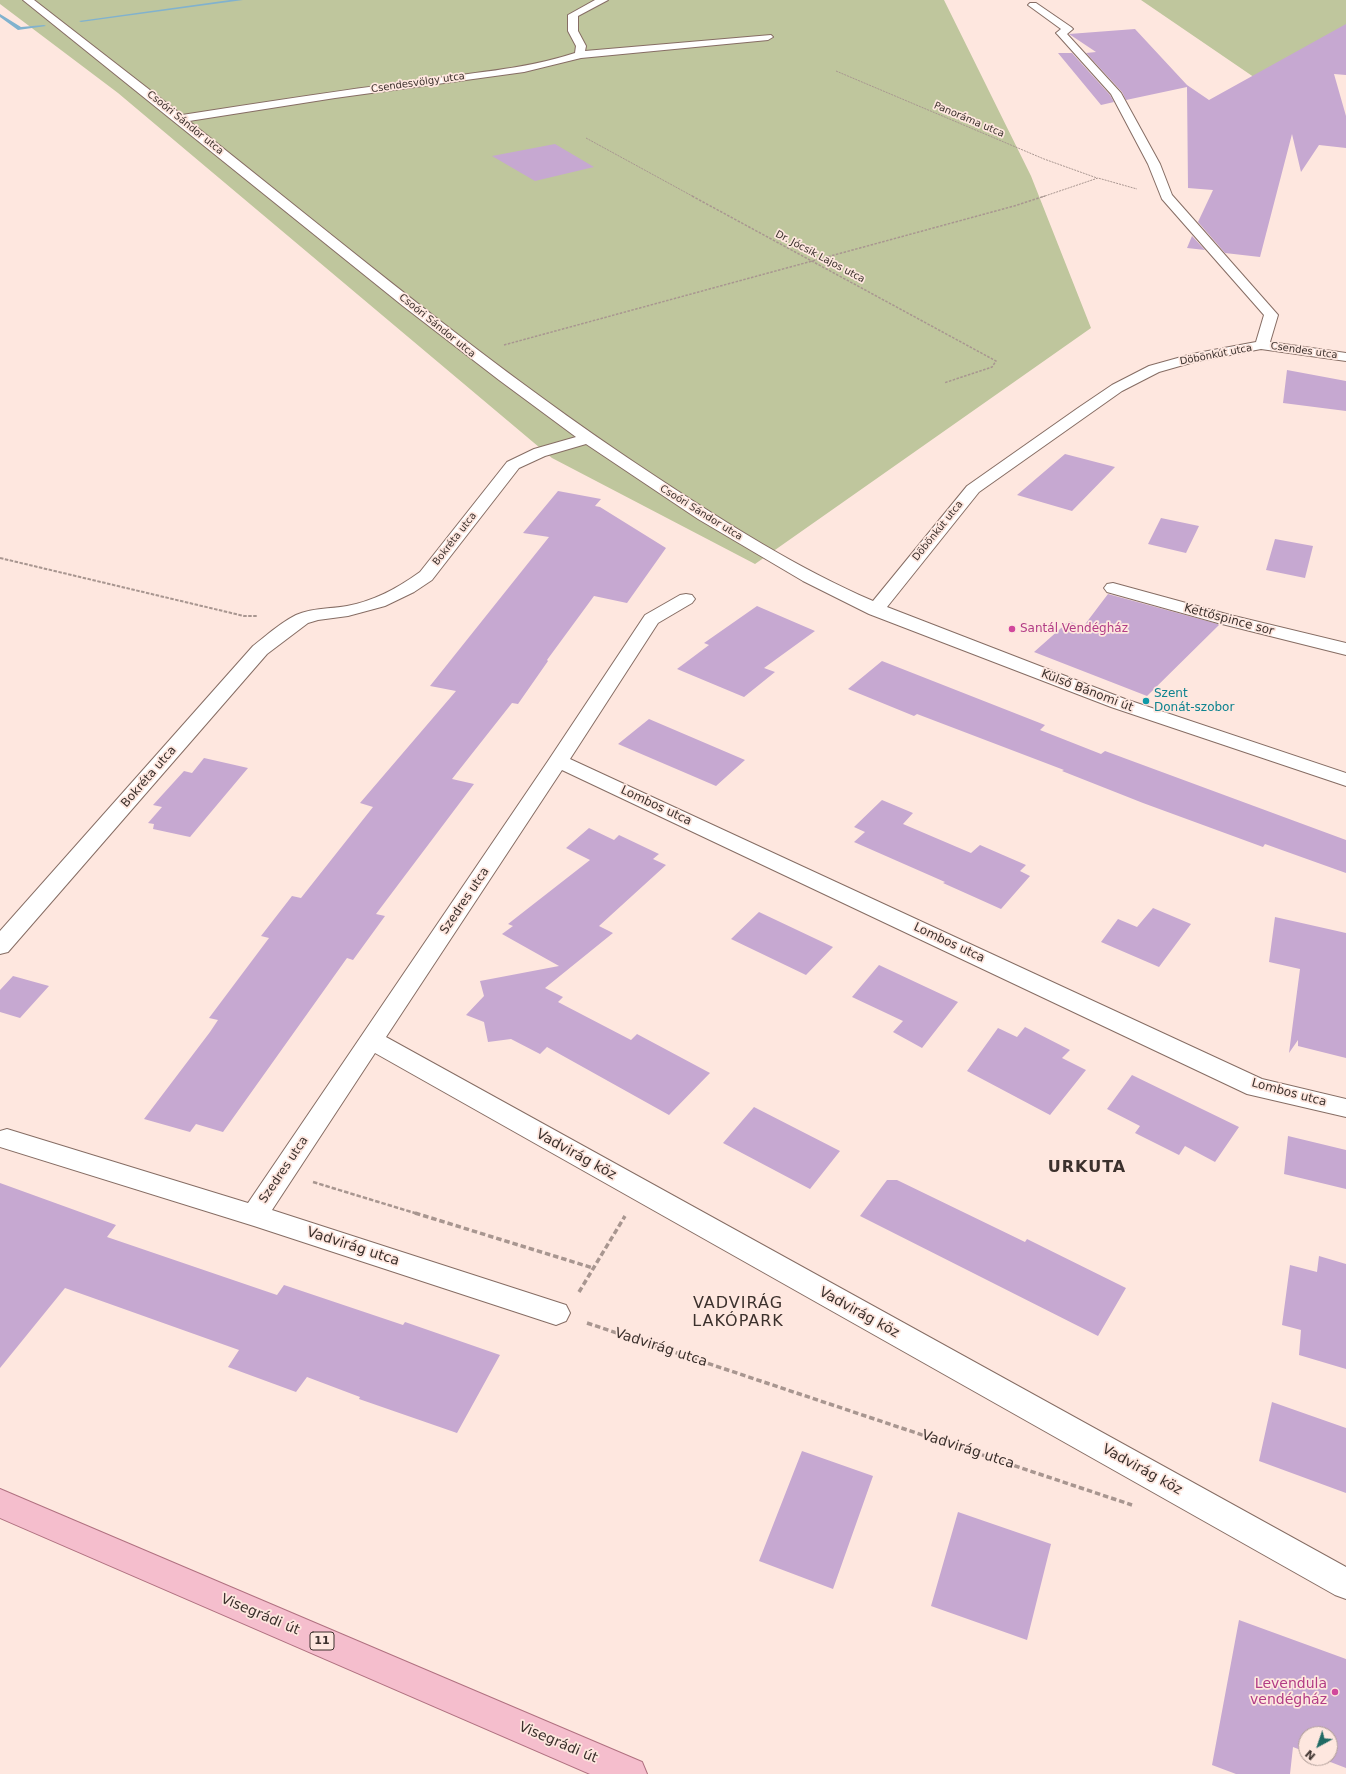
<!DOCTYPE html>
<html>
<head>
<meta charset="utf-8">
<style>
  body { margin:0 }
  #map { position:relative; width:1346px; height:1774px; overflow:hidden; background:#fee7df; font-family:"DejaVu Sans",sans-serif }
  canvas { display:block }
  .north { position:absolute; left:1298px; top:1726px; width:40px; height:40px; box-sizing:border-box; background:#fee7df; border:1px solid #b09e98; border-radius:50%; rotate:220deg; font-size:11px; font-weight:700; line-height:16px; text-align:center; color:#3c312d }
  .north::after { content:''; display:block; margin:auto; width:14px; height:18px; background:#206a64; clip-path:polygon(50% 0,100% 100%,50% 72%,0 100%) }
</style>
</head>
<body>
<div id="map">
<canvas width="1346" height="1774"></canvas>
<div class="north">N</div>
</div>
<script>
const ctx = document.querySelector('canvas').getContext('2d');
ctx.lineJoin = 'round';
function paint(path, color) {
  ctx.fillStyle = color;
  ctx.fill(path, 'evenodd');
}
function strokePath(path, color, width, dash) {
  ctx.strokeStyle = color;
  ctx.lineWidth = width;
  ctx.lineCap = dash ? 'butt' : 'round';
  ctx.setLineDash(dash || []);
  ctx.stroke(path);
}
function label(font, color, halo, rows, align = 'center') {
  ctx.font = font + ' "DejaVu Sans",sans-serif';
  ctx.lineWidth = 3.5;
  ctx.setLineDash([]);
  ctx.textBaseline = 'middle';
  ctx.strokeStyle = halo;
  ctx.fillStyle = color;
  for (const [text, x, y, turn = 0] of rows) {
    ctx.save();
    ctx.translate(x, y);
    ctx.rotate((+turn || 0) * Math.PI / 180);
    ctx.textAlign = isNaN(turn) ? turn : align;
    if (halo) ctx.strokeText(text, 0, 0);
    ctx.fillText(text, 0, 0);
    ctx.restore();
  }
}
paint(new Path2D(`
  M 0,0 L 944,0 L 1031,176 L 1091,328 L 755,564 L 552,458 L 118,93 L 0,4 Z
  M 1141,0 L 1346,0 L 1346,68 L 1264,84 Z`), '#bfc69d');
paint(new Path2D(`
  M 230,0 L 243,0 L 81,22 L 79,21 Z
  M 0,14 L 21,27 L 44,25 L 46,26 L 18,30 L 0,17 Z`), '#81b2ce');
paint(new Path2D(`
  M 1346,24 L 1346,75 L 1334,74 L 1346,116 L 1346,148 L 1319,145 L 1301,172 L 1292,134 L 1260,257 L 1225,253 L 1198,222 L 1213,190 L 1188,188 L 1187,87 L 1126,100 L 1122,92 L 1086,53 L 1096,52 L 1069,34 L 1135,29 L 1187,85 L 1209,100 Z
  M 1058,53 L 1072,53 L 1110,95 L 1114,102 L 1101,105 Z
  M 555,144 L 594,167 L 535,181 L 492,156 Z
  M 1192,236 L 1205,250 L 1187,248 Z
  M 1287,370 L 1346,381 L 1346,411 L 1283,403 Z
  M 1065,454 L 1115,467 L 1072,511 L 1017,495 Z
  M 558,491 L 601,499 L 595,506 L 600,507 L 666,548 L 627,603 L 594,596 L 547,660 L 548,661 L 518,704 L 512,703 L 452,779 L 474,784 L 376,914 L 385,916 L 353,960 L 347,958 L 223,1132 L 196,1124 L 190,1132 L 144,1119 L 210,1032 L 218,1020 L 209,1018 L 269,938 L 261,936 L 292,896 L 301,898 L 373,807 L 360,803 L 456,691 L 430,686 L 549,537 L 523,533 Z
  M 1161,518 L 1199,526 L 1186,553 L 1148,544 Z
  M 1275,539 L 1313,546 L 1305,578 L 1266,570 Z
  M 1108,594 L 1218,624 L 1219,625 L 1147,696 L 1034,652 L 1069,621 L 1083,627 Z
  M 757,606 L 815,631 L 764,668 L 775,672 L 744,697 L 677,669 L 709,645 L 704,643 Z
  M 882,661 L 1045,725 L 1040,730 L 1101,754 L 1105,751 L 1346,840 L 1346,873 L 1265,844 L 1263,847 L 1143,803 L 1062,771 L 1064,770 L 917,714 L 914,716 L 848,689 Z
  M 649,719 L 745,760 L 716,786 L 618,744 Z
  M 204,758 L 248,768 L 190,837 L 153,829 L 154,824 L 148,823 L 162,807 L 153,805 L 184,771 L 192,773 Z
  M 882,800 L 913,813 L 903,824 L 971,853 L 980,845 L 1026,865 L 1020,871 L 1030,876 L 1001,909 L 943,883 L 945,882 L 854,842 L 865,832 L 854,827 Z
  M 589,828 L 614,840 L 619,835 L 659,854 L 653,859 L 666,865 L 599,926 L 613,933 L 545,988 L 563,997 L 558,1002 L 631,1040 L 637,1034 L 710,1073 L 669,1115 L 547,1047 L 540,1054 L 511,1039 L 488,1042 L 484,1022 L 466,1015 L 484,996 L 480,981 L 559,966 L 502,934 L 513,926 L 508,924 L 590,860 L 566,848 Z
  M 1153,908 L 1191,924 L 1159,967 L 1101,942 L 1118,919 L 1137,927 Z
  M 759,912 L 833,947 L 806,975 L 731,939 Z
  M 1275,917 L 1346,933 L 1346,1058 L 1298,1046 L 1298,1040 L 1289,1053 L 1300,969 L 1269,962 Z
  M 879,965 L 958,1002 L 922,1048 L 893,1032 L 903,1021 L 852,997 Z
  M 13,976 L 49,986 L 20,1018 L 0,1012 L 0,990 Z
  M 1025,1027 L 1070,1050 L 1062,1058 L 1086,1070 L 1050,1115 L 967,1071 L 998,1028 L 1017,1037 Z
  M 1132,1075 L 1239,1127 L 1215,1162 L 1185,1146 L 1179,1155 L 1135,1133 L 1140,1126 L 1107,1109 Z
  M 754,1107 L 840,1151 L 810,1189 L 723,1143 Z
  M 1288,1136 L 1346,1150 L 1346,1189 L 1284,1174 Z
  M 887,1180 L 897,1180 L 1025,1242 L 1027,1239 L 1126,1288 L 1098,1336 L 860,1216 Z
  M 0,1183 L 116,1225 L 107,1237 L 277,1295 L 284,1285 L 403,1325 L 405,1322 L 500,1355 L 457,1433 L 359,1399 L 360,1397 L 307,1377 L 296,1392 L 228,1367 L 239,1350 L 65,1288 L 0,1368 Z
  M 1319,1256 L 1346,1264 L 1346,1369 L 1299,1355 L 1301,1330 L 1282,1325 L 1290,1265 L 1317,1272 Z
  M 1272,1402 L 1346,1428 L 1346,1493 L 1259,1461 Z
  M 802,1451 L 873,1476 L 833,1589 L 759,1561 Z
  M 958,1512 L 1051,1544 L 1027,1640 L 931,1606 Z
  M 1239,1620 L 1346,1659 L 1346,1768 L 1320,1758 L 1330,1758 L 1330,1734 L 1306,1734 L 1306,1752 L 1293,1747 L 1290,1774 L 1236,1774 L 1212,1765 Z`), '#c6a8d1');
const street = new Path2D(`
  M 23,0 L 34,0 L 182,115 C 259,103 336,91 414,81 C 468,73 523,70 575,53 L 576,46 L 568,31 L 568,15 L 595,0 L 608,0 L 578,16 L 578,31 L 586,46 L 585,51 L 771,35 L 773,37 L 768,40 L 581,58 L 524,72 L 335,98 L 189,121 C 343,243 493,370 658,478 C 726,523 797,568 873,601 L 967,486 L 1078,408 L 1112,385 L 1149,366 L 1192,354 L 1256,342 L 1264,315 L 1162,199 L 1148,164 L 1111,94 L 1058,35 L 1056,33 L 1061,29 L 1028,5 L 1030,3 L 1036,3 L 1071,27 L 1073,29 L 1067,34 L 1121,93 L 1160,164 L 1172,195 L 1278,315 L 1270,342 L 1346,353 L 1346,361 L 1261,349 L 1194,362 L 1159,372 L 1122,391 L 979,492 L 887,607 L 1125,699 L 1346,773 L 1346,786 L 1111,707 L 869,614 L 803,581 L 698,519 L 586,444 L 545,456 L 519,468 L 432,580 L 414,592 L 385,606 L 348,616 L 318,620 L 308,623 L 267,654 L 8,952 L 0,954 L 0,931 L 253,646 C 267,635 280,623 296,615 C 312,608 330,609 347,606 C 374,601 398,588 420,572 L 507,462 L 534,449 L 576,437 L 499,380 L 403,306 Z
  M 1113,583 L 1230,615 L 1346,643 L 1346,655 L 1218,623 L 1107,592 L 1104,588 L 1107,584 Z
  M 686,594 L 692,595 L 695,599 L 692,603 L 658,623 L 570,759 L 1262,1079 L 1346,1099 L 1346,1117 L 1247,1094 L 562,770 L 386,1037 L 1346,1567 L 1346,1599 L 1335,1595 L 375,1053 L 272,1210 L 566,1305 L 570,1313 L 566,1321 L 556,1325 L 254,1226 L 0,1147 L 0,1131 L 7,1129 L 248,1203 L 548,761 L 645,615 L 680,595 Z`);
const primary = new Path2D(`
  M 0,1489 L 642,1762 L 647,1774 L 590,1774 L 0,1518 Z`);
strokePath(street, '#866d64', 2);
strokePath(primary, '#b07180', 2);
strokePath(new Path2D(`
  M 836,71 L 1044,159 L 1097,178
  M 586,138 L 694,197
  M 1042,197 L 1098,178 L 1137,189`), '#a89690', 1, [2, 1]);
strokePath(new Path2D(`
  M 692,196 L 996,361 L 992,367 L 944,383
  M 504,345 L 1014,206 L 1045,196`), '#a89690', 1.5, [2.5, 1.5]);
strokePath(new Path2D(`
  M 0,558 L 244,616 L 257,616`), '#a89690', 2, [3.5, 1.5]);
strokePath(new Path2D(`
  M 313,1182 L 418,1214`), '#a89690', 2.5, [4.5, 2]);
strokePath(new Path2D(`
  M 415,1213 L 593,1268
  M 579,1292 L 625,1216
  M 587,1323 L 1132,1505`), '#a89690', 3.5, [5.5, 3]);
paint(street, '#fff');
paint(primary, '#f5becd');
for (const [x, y, r, color] of [
  [1012,629,4,"#d1479c"],
  [1146,701,4,"#0f9aa8"],
  [1335,1692,4,"#d1479c"]
]) {
  const dot = new Path2D();
  dot.arc(x, y, r, 0, 2 * Math.PI);
  ctx.fillStyle = color;
  ctx.fill(dot);
  strokePath(dot, '#fee7df', 1.5);
}
label('10px', '#3c312d', '#fee7df', [
  ["Csendesvölgy utca",418,83,-8],
  ["Panoráma utca",969,120,23],
  ["Csoóri Sándor utca",185,123,39],
  ["Dr. Jócsik Lajos utca",820,257,28],
  ["Csoóri Sándor utca",437,326,39],
  ["Csendes utca",1304,351,8],
  ["Döbönkút utca",1216,355,-11],
  ["Csoóri Sándor utca",701,513,32],
  ["Döbönkút utca",938,531,-51],
  ["Bokréta utca",455,539,-52]
]);
for (const [x, y, w] of [
  [322,1641,24]
]) {
  const box = new Path2D();
  box.roundRect(x - w / 2, y - 9, w, 18, 3);
  ctx.fillStyle = '#fee7df';
  ctx.fill(box);
  strokePath(box, '#3c312d', 1);
}
label('bold 11px', '#3c312d', null, [
  ["11",322,1641]
]);
label('12px', '#3c312d', '#fee7df', [
  ["Kettőspince sor",1229,620,15],
  ["Külső Bánomi út",1087,691,21],
  ["Bokréta utca",149,777,-49],
  ["Lombos utca",656,806,25],
  ["Szedres utca",465,901,-56],
  ["Lombos utca",949,943,25],
  ["Lombos utca",1289,1093,15],
  ["Szedres utca",284,1170,-56]
]);
label('12px', '#b23c85', '#fee7df', [
  ["Santál Vendégház",1020,629]
], 'left');
label('12px', '#0d838f', '#fee7df', [
  ["Szent",1154,694],
  ["Donát-szobor",1154,708]
], 'left');
label('14px', '#3c312d', '#fee7df', [
  ["Vadvirág köz",576,1155,29],
  ["Vadvirág utca",353,1247,18],
  ["Vadvirág köz",859,1313,29],
  ["Vadvirág utca",661,1348,18],
  ["Vadvirág utca",968,1450,18],
  ["Vadvirág köz",1142,1470,29],
  ["Visegrádi út",260,1615,23],
  ["Visegrádi út",558,1743,23]
]);
label('14px', '#b23c85', '#fee7df', [
  ["Levendula",1327,1684],
  ["vendégház",1327,1700]
], 'right');
ctx.letterSpacing = '1px';
label('bold 16px', '#3c312d', '#fee7df', [
  ["URKUTA",1087,1168]
]);
ctx.letterSpacing = '0px';
ctx.letterSpacing = '1px';
label('16px', '#3c312d', '#fee7df', [
  ["VADVIRÁG",738,1304],
  ["LAKÓPARK",738,1322]
]);
ctx.letterSpacing = '0px';
</script>
</body>
</html>
